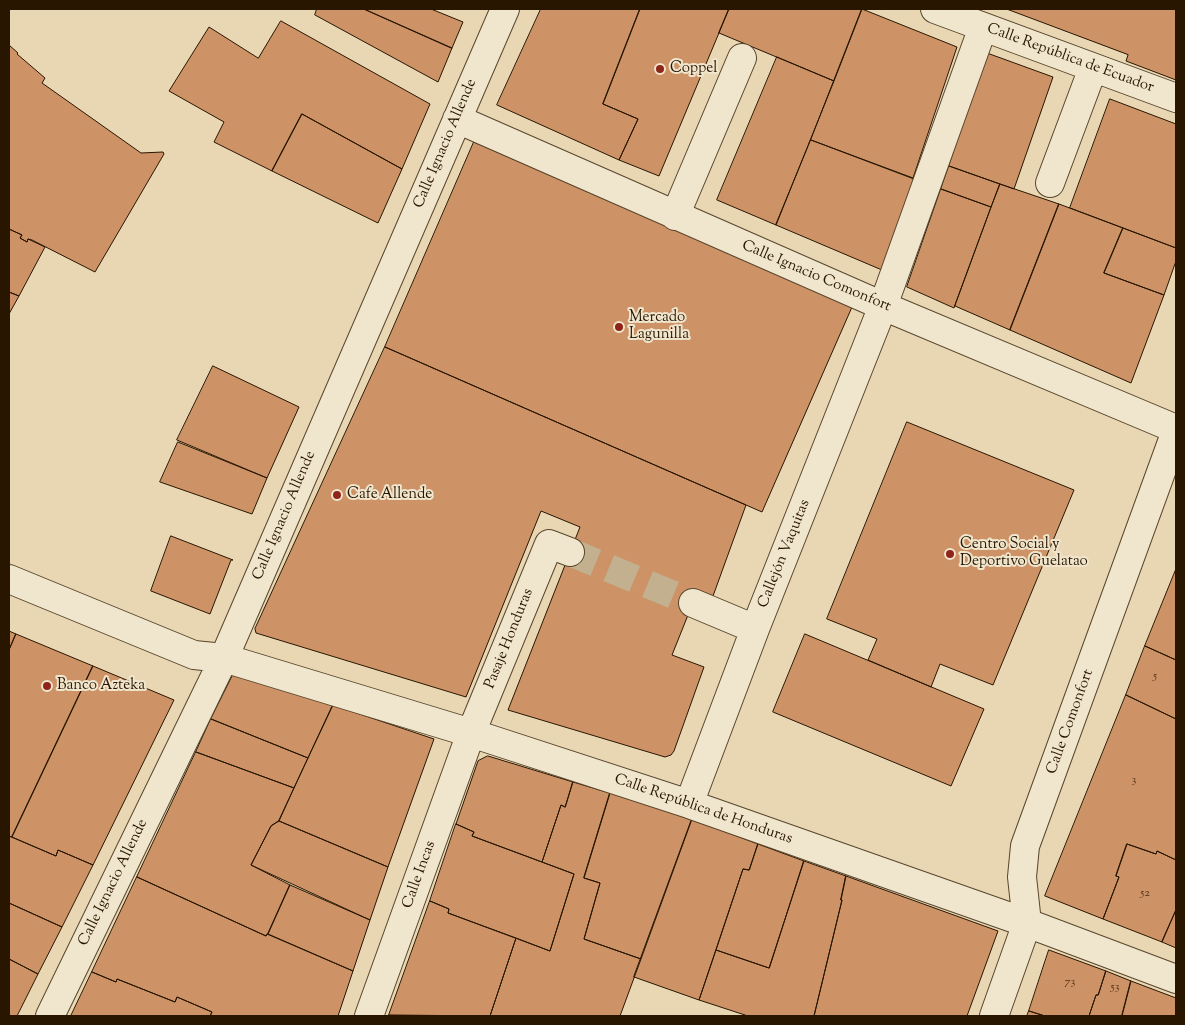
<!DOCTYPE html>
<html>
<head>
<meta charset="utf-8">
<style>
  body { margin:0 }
  #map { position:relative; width:1185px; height:1025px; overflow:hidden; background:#e8d7b2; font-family:"Sorts Mill Goudy",serif }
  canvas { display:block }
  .frame { position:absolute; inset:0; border:10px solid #281601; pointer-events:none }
</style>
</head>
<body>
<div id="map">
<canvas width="1185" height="1025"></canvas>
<div class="frame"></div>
</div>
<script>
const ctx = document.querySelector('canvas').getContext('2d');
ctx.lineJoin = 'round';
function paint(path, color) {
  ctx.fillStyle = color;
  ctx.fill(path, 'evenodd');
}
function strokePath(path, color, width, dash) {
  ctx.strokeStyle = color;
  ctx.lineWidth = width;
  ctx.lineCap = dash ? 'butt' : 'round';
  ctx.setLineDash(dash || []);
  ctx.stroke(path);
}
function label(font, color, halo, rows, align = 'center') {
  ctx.font = font + ' "Sorts Mill Goudy",serif';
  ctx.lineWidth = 4;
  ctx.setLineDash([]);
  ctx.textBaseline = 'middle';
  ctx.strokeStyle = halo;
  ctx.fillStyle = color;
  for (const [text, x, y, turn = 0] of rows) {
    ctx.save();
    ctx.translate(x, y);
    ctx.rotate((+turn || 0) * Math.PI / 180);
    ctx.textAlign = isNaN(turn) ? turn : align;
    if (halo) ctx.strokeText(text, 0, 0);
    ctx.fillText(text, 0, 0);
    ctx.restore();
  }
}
const building = new Path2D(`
  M 317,9 L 364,9 L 452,48 L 438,82 L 315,15 Z
  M 364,9 L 431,9 L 463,22 L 452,48 Z
  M 541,9 L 640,9 L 603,104 L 638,119 L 619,160 L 497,105 Z
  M 640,9 L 729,9 L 659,176 L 619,160 L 638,119 L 603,104 Z
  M 729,9 L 862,9 L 834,81 L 719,33 Z
  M 862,9 L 957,47 L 913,178 L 811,140 Z
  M 1007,9 L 1176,9 L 1176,80 L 1126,61 L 1128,55 Z
  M 281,21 L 430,104 L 402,169 L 302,114 L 272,171 L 214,142 L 224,122 L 169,91 L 209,27 L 258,58 Z
  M 9,45 L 18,53 L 17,54 L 45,78 L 42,83 L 141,153 L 163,152 L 164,154 L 95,272 L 32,240 L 28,239 L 27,242 L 20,238 L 22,235 L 9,229 Z
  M 987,53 L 1053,77 L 1014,189 L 949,166 Z
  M 777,57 L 834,81 L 776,225 L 717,200 Z
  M 1110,99 L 1176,124 L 1176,248 L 1070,208 Z
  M 302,114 L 402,169 L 378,223 L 272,171 Z
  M 811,140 L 914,179 L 882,270 L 776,225 Z
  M 474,142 L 852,307 L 762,512 L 385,347 Z
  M 949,166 L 1000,184 L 991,207 L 941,189 Z
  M 1000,184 L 1059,204 L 1010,330 L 955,306 Z
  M 941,189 L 991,207 L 954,308 L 907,287 Z
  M 1059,204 L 1123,228 L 1104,273 L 1164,295 L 1131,383 L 1010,330 Z
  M 1123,228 L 1176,248 L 1176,261 L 1164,295 L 1104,273 Z
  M 9,229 L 22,235 L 20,238 L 27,242 L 28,239 L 45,247 L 19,296 L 9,292 Z
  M 9,292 L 19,296 L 9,314 Z
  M 385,347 L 746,505 L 713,596 L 698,590 L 672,655 L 704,667 L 674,751 L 671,755 L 665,757 L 508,710 L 580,527 L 541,511 L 466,697 L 256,633 L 255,629 Z
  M 213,366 L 299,407 L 267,478 L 177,440 Z
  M 907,422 L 1074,490 L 993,685 L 940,664 L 931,687 L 868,660 L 877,639 L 827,619 Z
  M 178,442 L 267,478 L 252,514 L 160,482 Z
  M 171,536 L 233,560 L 231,560 L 210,614 L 151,591 Z
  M 1176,569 L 1176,660 L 1145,646 Z
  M 9,631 L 16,634 L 9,650 Z
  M 16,634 L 93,666 L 12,837 L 9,836 L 9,650 Z
  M 805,634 L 984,709 L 951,786 L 773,712 Z
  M 1145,646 L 1176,660 L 1176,719 L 1126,695 Z
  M 93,666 L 174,700 L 93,865 L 58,850 L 56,856 L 12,837 Z
  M 235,671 L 333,705 L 308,758 L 211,719 Z
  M 1126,695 L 1176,719 L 1176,860 L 1157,851 L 1156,854 L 1127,844 L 1116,876 L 1119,877 L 1103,919 L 1045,896 Z
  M 333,705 L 434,739 L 388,867 L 279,821 Z
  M 211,719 L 308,758 L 294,788 L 196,752 Z
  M 196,752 L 294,788 L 279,821 L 271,826 L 251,865 L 290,885 L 268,934 L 267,934 L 266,936 L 137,877 Z
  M 488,756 L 573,782 L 565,807 L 561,805 L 542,862 L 472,836 L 474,832 L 456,824 L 478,761 Z
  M 573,782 L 610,793 L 584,878 L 600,883 L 584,939 L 641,959 L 620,1016 L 490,1016 L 516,938 L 550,951 L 574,874 L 542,862 L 561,805 L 565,807 Z
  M 610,793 L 692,819 L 641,959 L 584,939 L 600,883 L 584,878 Z
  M 692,819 L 758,844 L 749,870 L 743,869 L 699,1000 L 634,977 Z
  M 279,821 L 388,867 L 370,920 L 251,865 L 271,826 Z
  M 456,824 L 474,832 L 472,836 L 574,874 L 550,951 L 448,913 L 449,909 L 430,901 Z
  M 9,836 L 56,856 L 58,850 L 93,865 L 62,927 L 9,903 Z
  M 758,844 L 804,861 L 769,968 L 716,950 L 743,869 L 749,870 Z
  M 1127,844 L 1156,854 L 1157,851 L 1176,860 L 1176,910 L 1162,942 L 1103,919 L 1119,877 L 1116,876 Z
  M 804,861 L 846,876 L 841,900 L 842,900 L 814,1016 L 748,1016 L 699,1000 L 716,950 L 769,968 Z
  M 846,876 L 998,931 L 967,1016 L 814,1016 L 842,900 L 841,900 Z
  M 137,877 L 266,936 L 267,934 L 353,971 L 338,1016 L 210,1016 L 212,1012 L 177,997 L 175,1002 L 117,979 L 116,982 L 92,972 Z
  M 290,885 L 370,920 L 353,971 L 268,934 Z
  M 430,901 L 449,909 L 448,913 L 516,938 L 490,1016 L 389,1015 Z
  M 9,903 L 62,927 L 38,974 L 9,959 Z
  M 1176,910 L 1176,948 L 1162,942 Z
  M 1049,950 L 1106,971 L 1098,995 L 1096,995 L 1089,1016 L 1045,1016 L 1029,1011 Z
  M 9,959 L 38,974 L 17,1016 L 9,1016 Z
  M 1106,971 L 1131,981 L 1122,1016 L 1089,1016 L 1096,995 L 1098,995 Z
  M 92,972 L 116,982 L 117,979 L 175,1002 L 177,997 L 212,1012 L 210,1016 L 71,1016 Z
  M 1131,981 L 1176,998 L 1176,1016 L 1122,1016 Z
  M 1029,1011 L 1045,1016 L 1027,1016 Z`);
paint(building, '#ce9267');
strokePath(building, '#281601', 1);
strokePath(new Path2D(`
  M 570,552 L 693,603`), '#c2b08f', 28, [28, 14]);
const minor = new Path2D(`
  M 935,9 L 1176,98
  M 457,119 L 883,306 L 1176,429
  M 1050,183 L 1093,68
  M 675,216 L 742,58
  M 9,579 L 194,655 L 224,658 L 471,733 L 689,804 L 1027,923 L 1176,979
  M 693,603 L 755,629
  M 689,804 L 755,629 L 883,306 L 983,27
  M 50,1016 L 224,658 L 505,9
  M 369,1016 L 471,733 L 549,544 L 570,552
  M 994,1016 L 1027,923 L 1022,877 L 1025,846 L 1176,431`);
strokePath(minor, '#58462d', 30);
strokePath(minor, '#f0e5cd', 28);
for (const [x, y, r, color] of [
  [660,69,5,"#8f2418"],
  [619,327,5,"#8f2418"],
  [337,495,5,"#8f2418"],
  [950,554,5,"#8f2418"],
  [47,686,5,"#8f2418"]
]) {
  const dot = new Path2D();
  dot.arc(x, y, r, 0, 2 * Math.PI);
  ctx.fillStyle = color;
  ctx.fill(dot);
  strokePath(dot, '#f0e5cd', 2);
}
label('12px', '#52351a', null, [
  ["5",1155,677],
  ["3",1134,781],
  ["52",1145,894],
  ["73",1070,983],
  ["53",1115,988]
]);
label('15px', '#281601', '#f0e5cd', [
  ["Calle República de Ecuador",1070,59,20],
  ["Calle Ignacio Allende",446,144,-67],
  ["Calle Ignacio Comonfort",816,277,23],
  ["Calle Ignacio Allende",285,516,-67],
  ["Callejón Vaquitas",785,554,-68],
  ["Pasaje Honduras",510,639,-68],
  ["Calle Comonfort",1071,722,-70],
  ["Calle República de Honduras",703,810,19],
  ["Calle Incas",420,875,-70],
  ["Calle Ignacio Allende",114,883,-64]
]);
label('15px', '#281601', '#f0e5cd', [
  ["Coppel",670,69],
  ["Mercado",629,318],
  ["Lagunilla",629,335],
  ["Cafe Allende",347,495],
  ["Centro Social y",960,545],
  ["Deportivo Guelatao",960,562],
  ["Banco Azteka",57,686]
], 'left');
</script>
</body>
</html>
